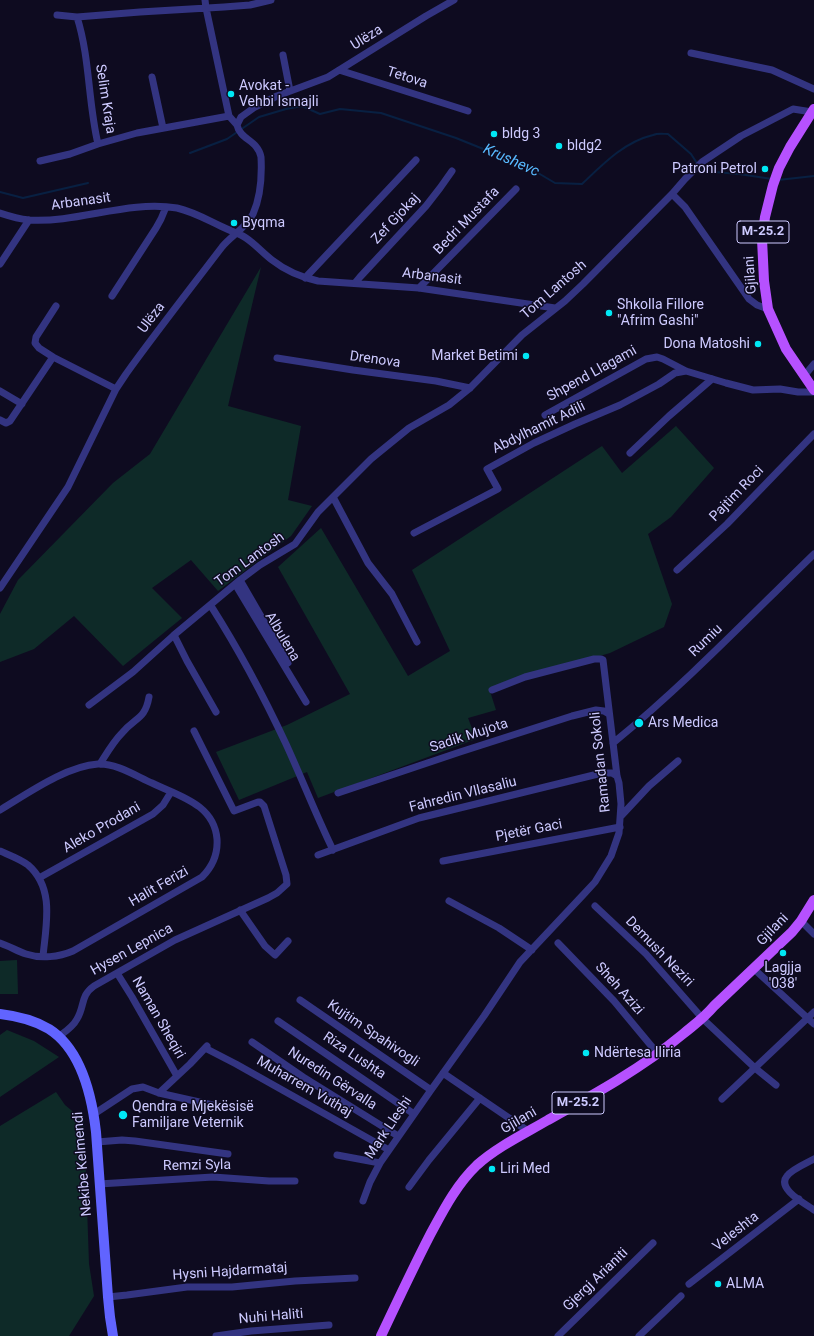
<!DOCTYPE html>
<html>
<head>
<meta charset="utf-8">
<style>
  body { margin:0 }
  canvas { display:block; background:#0e0b20 }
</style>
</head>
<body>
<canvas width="814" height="1336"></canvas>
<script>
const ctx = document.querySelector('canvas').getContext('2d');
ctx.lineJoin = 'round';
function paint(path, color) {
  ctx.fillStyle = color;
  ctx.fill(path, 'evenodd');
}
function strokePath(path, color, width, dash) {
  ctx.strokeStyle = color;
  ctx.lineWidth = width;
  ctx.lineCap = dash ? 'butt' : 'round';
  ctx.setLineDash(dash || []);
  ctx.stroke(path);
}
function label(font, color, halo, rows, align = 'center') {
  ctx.font = font + ' Roboto,sans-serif';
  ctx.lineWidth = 3;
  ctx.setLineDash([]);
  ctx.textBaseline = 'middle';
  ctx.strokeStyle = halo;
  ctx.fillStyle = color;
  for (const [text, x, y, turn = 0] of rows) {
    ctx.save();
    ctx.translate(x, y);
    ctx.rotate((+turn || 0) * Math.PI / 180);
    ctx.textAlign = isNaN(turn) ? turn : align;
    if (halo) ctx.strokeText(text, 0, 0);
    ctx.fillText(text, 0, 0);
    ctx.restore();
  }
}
paint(new Path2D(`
  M 261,267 L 228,406 L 301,426 L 288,500 L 312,506 L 291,536 L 218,591 L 191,560 L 152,588 L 182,618 L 123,666 L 74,616 L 34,649 L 0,662 L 0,614 L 18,580 L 113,483 L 150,454 Z
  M 676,426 L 714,468 L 671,517 L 648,534 L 672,604 L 664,627 L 610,653 L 489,688 L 496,710 L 468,718 L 476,739 L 318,798 L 307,772 L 239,800 L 216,752 L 287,725 L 350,694 L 278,567 L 321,528 L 408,676 L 450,651 L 412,570 L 602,446 L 622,473 Z
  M 17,960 L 18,994 L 0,994 L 0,961 Z
  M 7,1030 L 34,1041 L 59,1057 L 0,1097 L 0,1035 Z
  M 56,1092 L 65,1105 L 84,1121 L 89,1264 L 94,1296 L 69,1336 L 0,1336 L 0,1126 Z`), '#0e2a28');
strokePath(new Path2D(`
  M 190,153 L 227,139 L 259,117 L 286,109 L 302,106 L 320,114 L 340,109 L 381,113 L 456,138 L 528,167 L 555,183 L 582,184 C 603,164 624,142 653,135 C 658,133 663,134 668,134 L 691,154 L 702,171 L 739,174 L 772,179
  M 778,180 L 814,176
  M 0,192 L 23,198 L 88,183`), '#082042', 2);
strokePath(new Path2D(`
  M 205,0 L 206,8 L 229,116 L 237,125
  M 57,15 L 77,17 L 140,12 L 224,7 L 250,5 L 271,0
  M 77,17 C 90,58 88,102 98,144 L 137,133 L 229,116
  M 691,53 L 772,70 L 814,89
  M 283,55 L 290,91
  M 339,70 L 468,111
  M 152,77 L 163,128
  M 40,161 L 70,154 L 98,144
  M 672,194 L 685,207 L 749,299 L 757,305 L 768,309
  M 0,213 C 9,216 20,219 29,220 C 79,223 127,200 177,208 C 195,212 211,222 227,229 C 233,232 240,234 246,238 C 255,244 263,253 272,260 C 286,271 300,277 318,281 L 419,288 L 555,308
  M 0,264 L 29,220
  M 305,278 L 416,160
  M 355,283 L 360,277 L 426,206 L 440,188 L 452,171
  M 419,288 L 516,189
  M 112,296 L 156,228 L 161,219 L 166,207
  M 53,357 L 39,348 L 35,343 L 36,337 L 56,306
  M 277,358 L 353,370 L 436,381 L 470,388
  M 804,376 L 814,364
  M 0,391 L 22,404
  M 545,415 L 646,359 L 657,357 L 663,359 L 686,371 L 726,383 L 753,390 L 780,389 L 798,392 L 814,392
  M 0,420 L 6,423 L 10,421 L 53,357 L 116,389
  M 630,453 L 669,416 L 712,379
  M 333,497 L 368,563 L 392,594 L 417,642
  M 414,533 L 498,489 L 487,469 L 534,443 L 575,424 L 620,405 L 659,384 L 675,373 L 686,371
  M 677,570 L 727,524 L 814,434
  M 240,580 L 288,663
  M 235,584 L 306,702
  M 0,588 L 68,487 L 116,389 L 126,374 C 157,331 190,289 222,247 C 232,235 246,228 253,214 C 261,196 262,176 261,157 C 258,140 240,140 237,125 L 241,117 L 255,107 L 277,96 L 328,77 L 426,16 L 454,0
  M 211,606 C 239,650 264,697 286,744 C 302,779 316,815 333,850
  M 174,635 L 187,661 L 216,712
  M 89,705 L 133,672 L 174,635 L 240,580 L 260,565 L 295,544 L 318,512 L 371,459 L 409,428 L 449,405 L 470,388 L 522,335 L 565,301 L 583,284 L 672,194 L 685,179 L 702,162 L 741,136 L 793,109 L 812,112
  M 613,743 C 684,685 748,618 814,554
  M 100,764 C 107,753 113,742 122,733 C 135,717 145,720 149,697
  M 338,793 L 460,752 L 572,716 L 596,710 L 604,711 L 609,714
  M 0,810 C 27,794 66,766 98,764 C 116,763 136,776 152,783 C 179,796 214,804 217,839 C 218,854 212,867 202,877 L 73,951 C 59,957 41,959 26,954 C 17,951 9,946 0,943
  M 621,816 L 649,786 L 678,761
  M 0,851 C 9,855 20,859 28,865 C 55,888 46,925 43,956
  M 318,855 L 419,818 L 602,773 L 612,773 L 617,776
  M 443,861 L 620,827
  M 39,878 L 153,814 L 163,805 L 171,792
  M 449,901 L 499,928 L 532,950
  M 595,906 L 646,954 L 703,1019 L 755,1068 L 776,1085
  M 240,910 L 265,946 L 275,955 L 288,941
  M 801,921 L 814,934
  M 558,943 L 614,1001 L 658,1054
  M 754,969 L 814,1024
  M 117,973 L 132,997 L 177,1076
  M 300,1000 L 431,1090
  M 278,1021 L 414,1114
  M 58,1037 C 65,1032 73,1027 77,1019 C 85,1006 80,996 94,986 L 175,940 L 268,898 L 277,893 L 287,884 L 286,875 L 264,806 L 260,802 L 258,802 L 234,811 L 194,731
  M 252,1042 L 303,1077 L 398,1136
  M 205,1048 L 236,1064 L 389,1150
  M 443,1073 L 528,1131
  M 159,1093 L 190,1064 L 207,1046
  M 722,1099 L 814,1012
  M 94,1114 L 132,1089 L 143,1087 L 159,1093 L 226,1108
  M 97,1142 L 122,1140 L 135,1141 L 228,1154
  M 337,1155 L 380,1163
  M 814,1159 C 807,1163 792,1169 787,1176 C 776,1189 806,1204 814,1210
  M 99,1184 L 213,1177 L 269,1181 L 295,1181
  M 409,1187 L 429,1160 L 480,1098
  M 363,1201 L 370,1182 L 380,1163 L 431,1090 L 484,1016 L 520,962 L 583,895 L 595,882 L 611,856 L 619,833 L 621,804 L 619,783 L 617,776 L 603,660 L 601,659 L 594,659 L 525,677 L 492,690
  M 689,1284 L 799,1199
  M 108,1297 L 127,1295 L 187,1287 L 232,1287 L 295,1281 L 355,1278
  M 216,1336 L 251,1331 L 329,1325
  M 558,1336 L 653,1243
  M 639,1336 L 681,1296`), '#333481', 7);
strokePath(new Path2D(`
  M 0,1014 C 17,1016 34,1020 49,1029 C 82,1050 92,1097 96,1132 L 108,1297 L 110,1317 L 113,1336`), '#6164ff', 10);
strokePath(new Path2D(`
  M 814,109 L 790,147 L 779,168 L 773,185 L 765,217 L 762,239 L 764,281 L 768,309 L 786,349 L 814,390
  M 381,1336 C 397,1302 413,1268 430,1235 C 443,1211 456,1185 477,1165 C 497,1147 524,1134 548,1120 C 595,1094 642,1068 683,1034 C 695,1024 704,1018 714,1006 L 792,932 L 801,921 L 814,900`), '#b651ff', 10);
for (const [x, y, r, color] of [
  [231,94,4,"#00e8f5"],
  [494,134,4,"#00e8f5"],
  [559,146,4,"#00e8f5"],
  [765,169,4,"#00e8f5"],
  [234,223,4,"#00e8f5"],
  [609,313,4,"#00e8f5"],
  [758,344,4,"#00e8f5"],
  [526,356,4,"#00e8f5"],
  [639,723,5,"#00e8f5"],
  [783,953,4,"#00e8f5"],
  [586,1053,4,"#00e8f5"],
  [123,1115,5,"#00e8f5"],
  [492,1169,4,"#00e8f5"],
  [718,1284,4,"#00e8f5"]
]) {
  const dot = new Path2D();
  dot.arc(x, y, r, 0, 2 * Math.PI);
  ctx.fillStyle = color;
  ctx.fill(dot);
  strokePath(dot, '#0e0b20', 1.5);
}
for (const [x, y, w] of [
  [763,232,52],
  [578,1103,52]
]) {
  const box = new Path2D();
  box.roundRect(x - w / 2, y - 11, w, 22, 3);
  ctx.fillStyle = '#0e0b20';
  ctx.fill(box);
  strokePath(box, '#cdcaff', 1);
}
label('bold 13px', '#cdcaff', null, [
  ["M-25.2",763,232],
  ["M-25.2",578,1103]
]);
label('14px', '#cdcaff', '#0e0b20', [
  ["Ulëza",367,38,-32],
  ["Tetova",407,78,18],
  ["Selim Kraja",105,99,81],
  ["Arbanasit",81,202,-8],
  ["Zef Gjokaj",396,219,-47],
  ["Bedri Mustafa",467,221,-46],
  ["Gjilani",751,275,-94],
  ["Arbanasit",432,277,7],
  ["Tom Lantosh",554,290,-41],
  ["Ulëza",152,318,-53],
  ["Drenova",375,360,8],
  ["Shpend Llagami",592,374,-29],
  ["Abdylhamit Adili",539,428,-26],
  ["Pajtim Roci",737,494,-46],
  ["Tom Lantosh",250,560,-36],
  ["Albulena",282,637,59],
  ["Rumiu",706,641,-44],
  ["Sadik Mujota",469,736,-18],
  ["Ramadan Sokoli",601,762,-96],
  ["Fahredin Vllasaliu",463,795,-14],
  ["Aleko Prodani",102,828,-30],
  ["Pjetër Gaci",529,831,-11],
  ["Halit Ferizi",159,887,-30],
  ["Gjilani",773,930,-46],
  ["Hysen Lepnica",132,950,-29],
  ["Demush Neziri",659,952,46],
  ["Sheh Azizi",619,989,48],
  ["Naman Sheqiri",158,1018,60],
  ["Kujtim Spahivogli",373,1034,34],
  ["Riza Lushta",354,1056,34],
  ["Nuredin Gërvalla",332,1079,33],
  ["Muharrem Vuthaj",304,1087,30],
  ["Gjilani",519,1121,-30],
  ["Mark Lleshi",389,1128,-56],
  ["Nekibe Kelmendi",83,1164,-95],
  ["Remzi Syla",197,1166,-1],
  ["Veleshta",736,1232,-38],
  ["Hysni Hajdarmataj",230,1272,-4],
  ["Gjergj Arianiti",596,1280,-44],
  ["Nuhi Haliti",271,1317,-5]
]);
label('14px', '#cdcaff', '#0e0b20', [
  ["Avokat -",239,86],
  ["Vehbi Ismajli",239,102],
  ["bldg 3",502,134],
  ["bldg2",567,146],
  ["Patroni Petrol",757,169,"right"],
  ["Byqma",242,223],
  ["Shkolla Fillore",617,305],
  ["\"Afrim Gashi\"",617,321],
  ["Dona Matoshi",750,344,"right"],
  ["Market Betimi",518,356,"right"],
  ["Ars Medica",648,723],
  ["Lagjja",783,968,"center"],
  ["'038'",783,984,"center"],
  ["Ndërtesa Iliria",594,1053],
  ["Qendra e Mjekësisë",132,1107],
  ["Familjare Veternik",132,1123],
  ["Liri Med",500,1169],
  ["ALMA",726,1284]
], 'left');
label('italic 15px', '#58baff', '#0e0b20', [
  ["Krushevc",511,161,24]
]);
</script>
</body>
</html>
